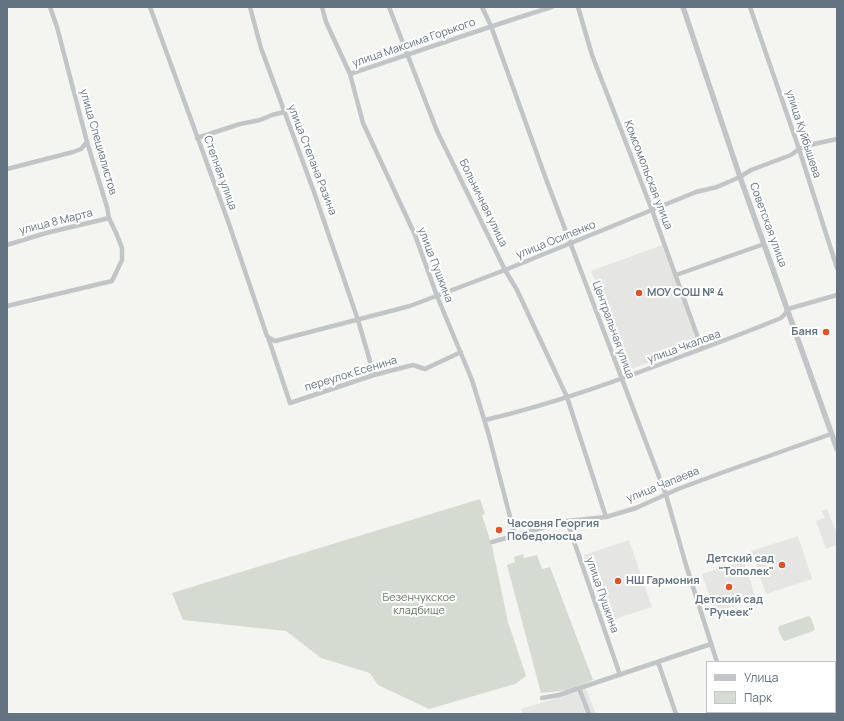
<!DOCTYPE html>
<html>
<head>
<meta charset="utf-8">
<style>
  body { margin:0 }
  #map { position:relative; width:844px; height:721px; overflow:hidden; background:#f4f4f0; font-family:Manrope,sans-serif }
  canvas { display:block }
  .frame { position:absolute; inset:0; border:8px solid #637381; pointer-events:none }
  .legend { position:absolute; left:706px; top:661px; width:130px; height:52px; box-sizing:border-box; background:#fff; border:1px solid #c1c7cd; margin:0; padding:5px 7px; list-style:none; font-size:12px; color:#637381 }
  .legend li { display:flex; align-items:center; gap:8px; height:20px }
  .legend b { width:20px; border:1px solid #c1c7cd }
</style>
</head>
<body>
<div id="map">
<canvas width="844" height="721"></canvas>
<div class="frame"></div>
<ul class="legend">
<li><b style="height:5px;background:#c1c5c8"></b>Улица</li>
<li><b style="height:11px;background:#d5dbd1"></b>Парк</li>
</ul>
</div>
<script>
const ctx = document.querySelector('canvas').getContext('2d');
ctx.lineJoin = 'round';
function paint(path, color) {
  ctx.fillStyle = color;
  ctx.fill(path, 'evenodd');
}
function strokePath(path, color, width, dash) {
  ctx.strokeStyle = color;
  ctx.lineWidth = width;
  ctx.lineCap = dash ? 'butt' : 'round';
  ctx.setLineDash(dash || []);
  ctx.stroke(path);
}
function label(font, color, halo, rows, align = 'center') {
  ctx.font = font + ' Manrope,sans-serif';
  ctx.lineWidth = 4;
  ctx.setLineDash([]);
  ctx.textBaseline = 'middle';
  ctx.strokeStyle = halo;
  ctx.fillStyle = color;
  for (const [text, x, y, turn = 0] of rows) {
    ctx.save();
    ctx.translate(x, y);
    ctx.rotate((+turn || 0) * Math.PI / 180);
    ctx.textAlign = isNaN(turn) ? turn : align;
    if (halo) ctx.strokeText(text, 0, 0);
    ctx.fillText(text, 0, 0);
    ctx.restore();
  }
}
paint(new Path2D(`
  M 662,245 L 698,344 L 629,370 L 591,271 Z
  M 827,509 L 837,534 L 837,545 L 826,549 L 816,521 L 825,518 L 822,511 Z
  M 798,536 L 812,579 L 766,594 L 751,551 Z
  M 629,540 L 652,607 L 606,622 L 584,555 Z
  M 744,561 L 756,599 L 715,612 L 702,574 Z
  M 586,689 L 596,714 L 523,714 L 521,709 Z`), '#e5e6e4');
paint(new Path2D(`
  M 480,499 L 485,514 L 482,515 L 492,546 L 508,622 L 526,676 L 515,684 L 429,709 L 378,685 L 370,673 L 321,658 L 286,631 L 183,620 L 172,593 Z
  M 523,554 L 524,558 L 537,555 L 542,569 L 550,567 L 593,680 L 568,690 L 541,693 L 507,565 L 515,562 L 514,557 Z
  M 809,616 L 811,618 L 815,629 L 813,631 L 785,641 L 783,640 L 778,629 L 779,626 Z`), '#d5dbd1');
strokePath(new Path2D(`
  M 150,7 L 228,221 L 267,336 L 271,339 L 275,341 L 410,306 L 505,270 L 696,192 L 717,187 L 740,177 L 751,170 L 791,155 L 799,149 L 814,144 L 837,139
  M 250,7 L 261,48 L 314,192 L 358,320 L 374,375
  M 322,7 L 326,22 L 350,74 L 363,123 L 415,235 L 437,296 L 472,380 L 488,432 L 515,536
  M 389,7 L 437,131 L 505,270 L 517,290 L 567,397 L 606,517
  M 482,7 L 491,26 L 546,179 L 666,495 L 686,565 L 717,662
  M 578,7 L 592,55 L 652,210 L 702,349
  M 750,7 L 799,149 L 837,268
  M 350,74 C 417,52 484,28 552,7
  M 197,138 L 240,124 L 260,120 L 272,115 L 284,112
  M 7,169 L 73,152 L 81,149 L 87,142
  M 7,245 L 46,233 L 109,218
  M 676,275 L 764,244
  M 7,306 L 112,281 L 122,260 L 122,248 L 117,235 L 109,218 L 107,207 L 87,142 L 57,27 L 50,7
  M 268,337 L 290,403 L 374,375 L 409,366 L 413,365 L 425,369 L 461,352
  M 485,420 C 554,404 619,380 685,355 C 717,343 750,331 781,318 L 785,314 L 788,309 L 837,295
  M 567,521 L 620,675
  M 492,542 L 567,521 L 606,517 L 636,508 L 678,489 L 721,473 L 831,434
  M 658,662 L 676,714
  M 579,688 L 589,714
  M 542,698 L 559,695 L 711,644
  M 733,712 L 734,714`), '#c1c5c8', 4.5);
strokePath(new Path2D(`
  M 683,7 L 740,177 L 837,449`), '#c1c5c8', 5.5);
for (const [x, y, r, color] of [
  [639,293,4,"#e05325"],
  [826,332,4,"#e05325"],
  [499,530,4,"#e05325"],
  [782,565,4,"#e05325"],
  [618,581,4,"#e05325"],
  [729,587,4,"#e05325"]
]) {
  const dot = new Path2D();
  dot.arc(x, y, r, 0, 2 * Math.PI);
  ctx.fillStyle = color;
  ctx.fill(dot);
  strokePath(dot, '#fff', 1.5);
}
label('11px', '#637381', '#fff', [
  ["улица Максима Горького",414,43,-19],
  ["улица Куйбышева",803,134,72],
  ["улица Специалистов",98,142,74],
  ["улица Степана Разина",312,160,69],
  ["Степная улица",220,173,70],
  ["Комсомольская улица",648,175,69],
  ["Больничная улица",483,203,64],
  ["улица 8 Марта",56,222,-14],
  ["Советская улица",768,225,70],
  ["улица Осипенко",556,240,-22],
  ["улица Пушкина",435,265,69],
  ["Центральная улица",613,330,70],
  ["улица Чкалова",684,347,-20],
  ["переулок Есенина",351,374,-17],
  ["улица Чапаева",663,485,-22],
  ["улица Пушкина",602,595,71]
]);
label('bold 11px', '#637381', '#fff', [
  ["МОУ СОШ № 4",647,293],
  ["Баня",818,332,"right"],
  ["Часовня Георгия",507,524],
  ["Победоносца",507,537],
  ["Детский сад",774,559,"right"],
  ["\"Тополек\"",774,572,"right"],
  ["НШ Гармония",626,581],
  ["Детский сад",729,600,"center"],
  ["\"Ручеек\"",729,613,"center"]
], 'left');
label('11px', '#667862', '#fff', [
  ["Безенчукское",419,598],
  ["кладбище",419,611]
]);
</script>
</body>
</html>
